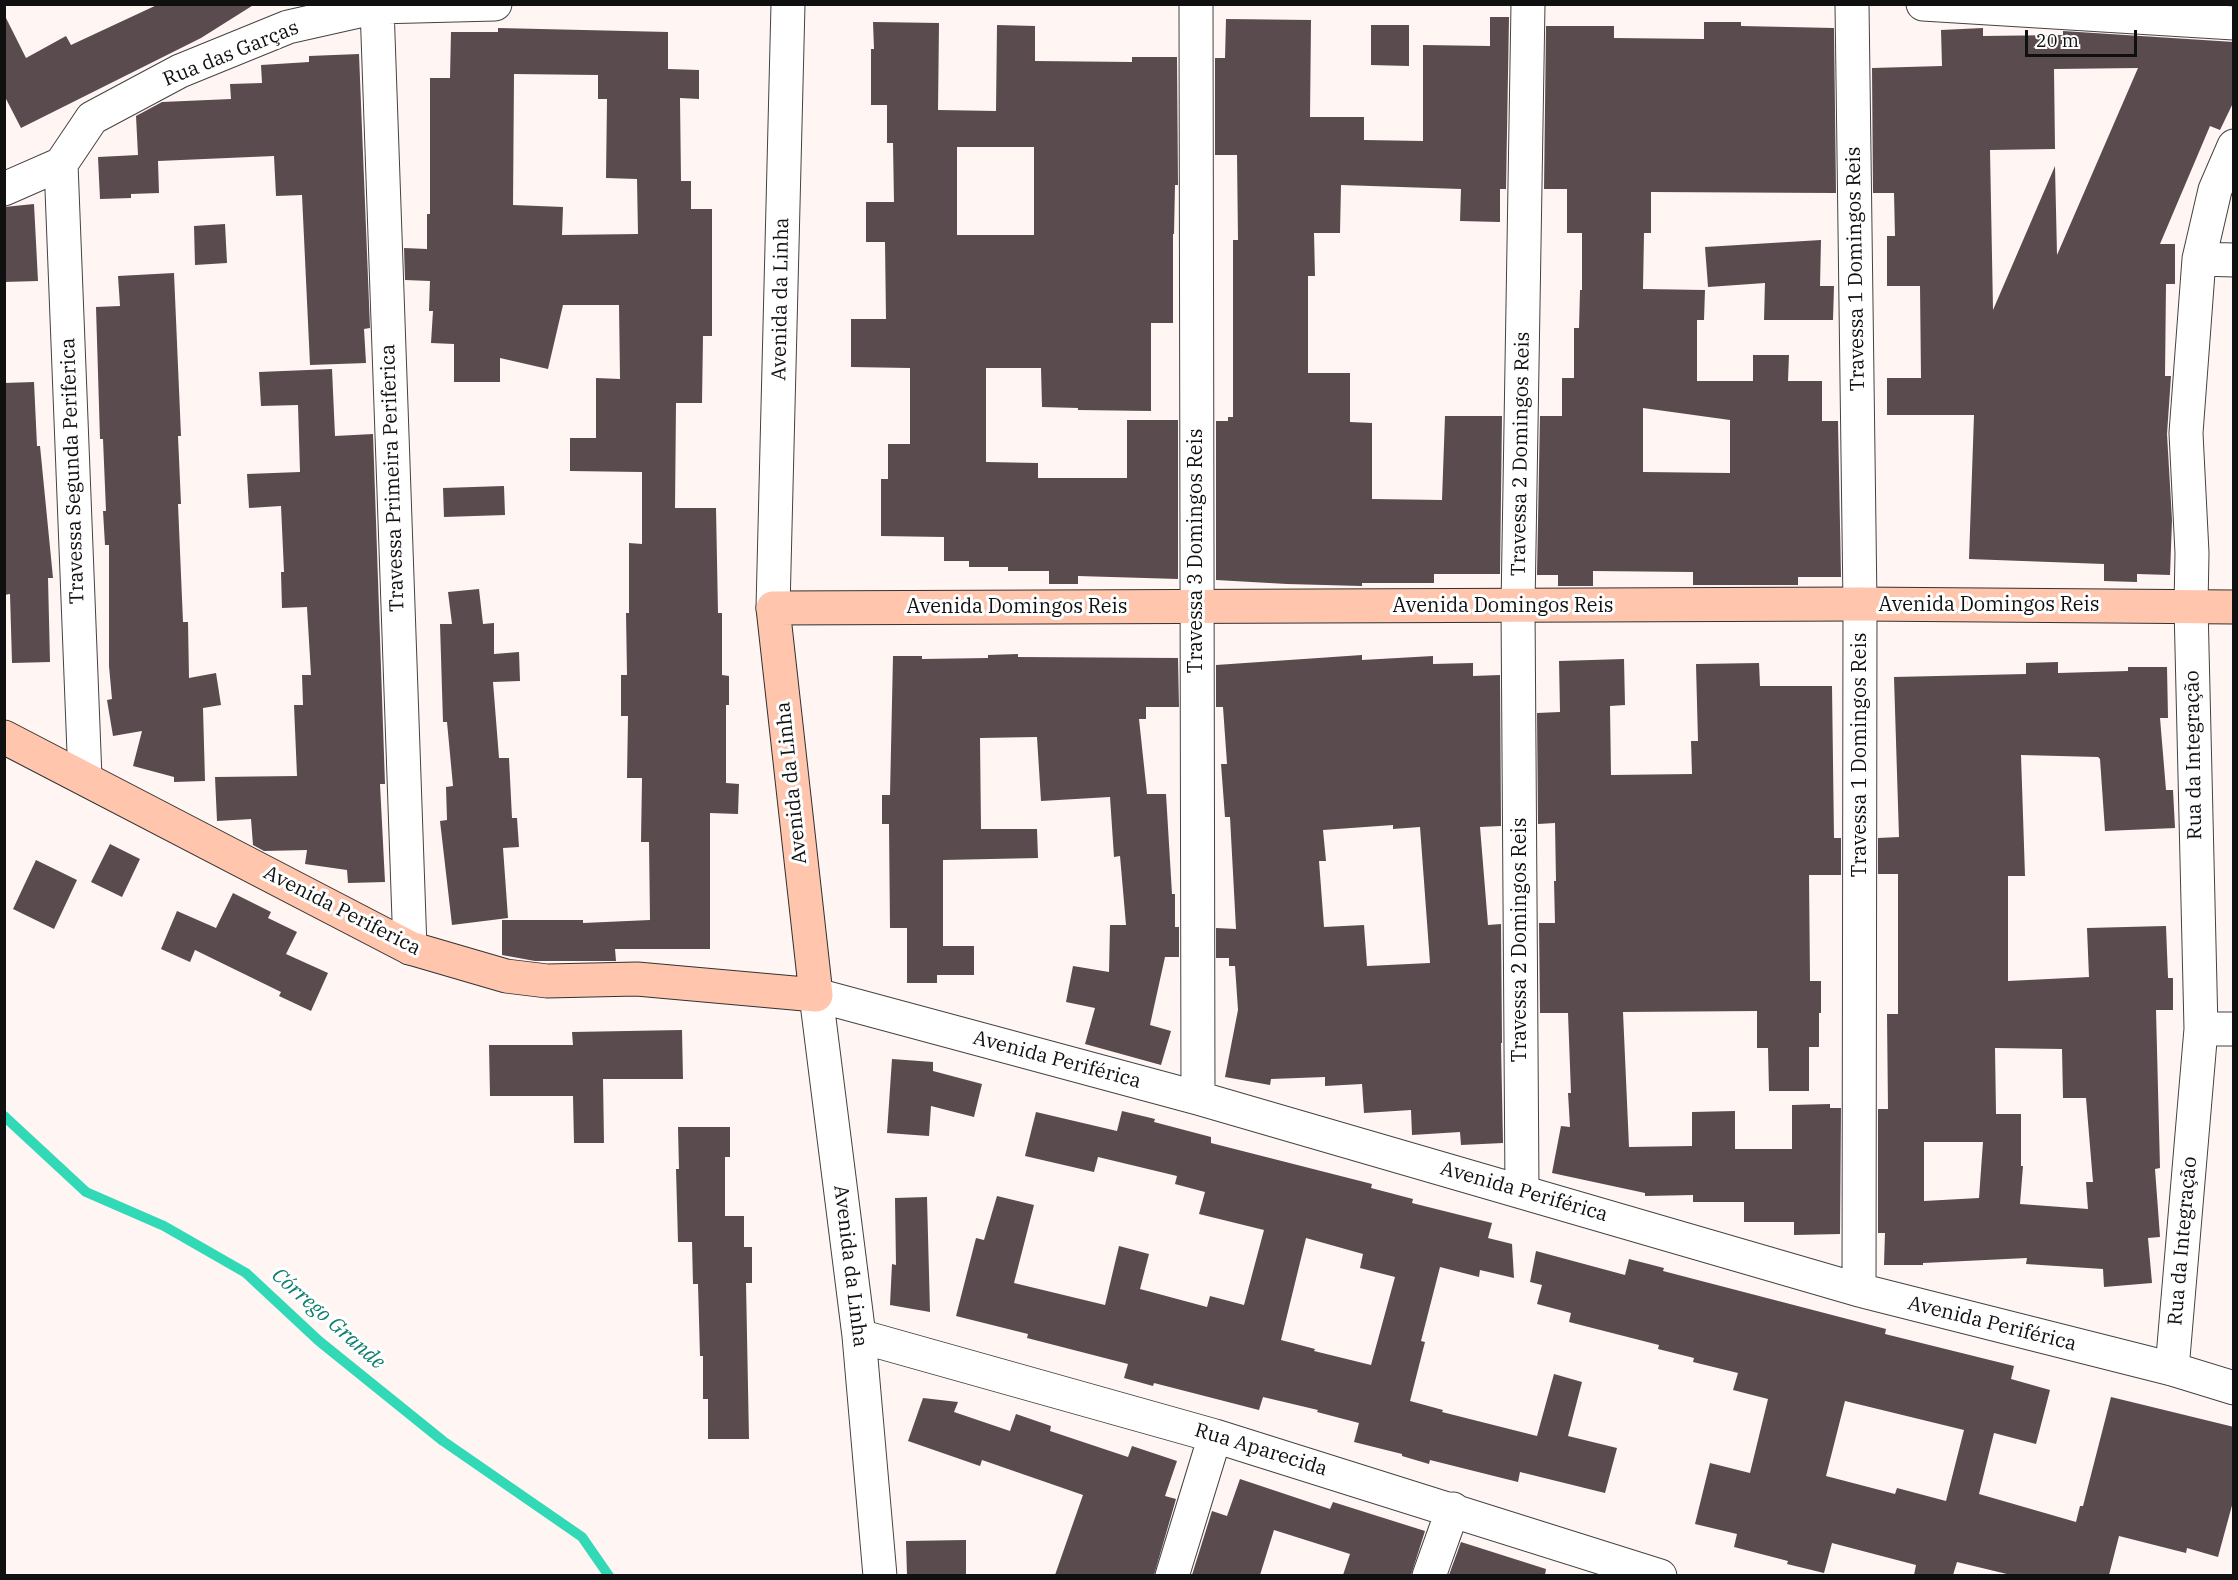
<!DOCTYPE html>
<html>
<head>
<meta charset="utf-8">
<style>
  body { margin:0 }
  #map { position:relative; width:2238px; height:1580px; overflow:hidden; background:#fff5f2; font-family:"IBM Plex Serif",serif }
  canvas { display:block }
  .frame { position:absolute; inset:0; border:6px solid #101010; pointer-events:none }
  .scale { position:absolute; left:2025px; top:30px; width:112px; height:27px; box-sizing:border-box; border:3px solid #101010; border-top:0; padding-left:8px; font-size:18px; line-height:21px; white-space:nowrap; color:#101010; -webkit-text-stroke:4px #fff; paint-order:stroke }
</style>
</head>
<body>
<div id="map">
<canvas width="2238" height="1580"></canvas>
<div class="frame"></div>
<div class="scale">20 m</div>
</div>
<script>
const ctx = document.querySelector('canvas').getContext('2d');
ctx.lineJoin = 'round';
function strokePath(path, color, width, dash) {
  ctx.strokeStyle = color;
  ctx.lineWidth = width;
  ctx.lineCap = dash ? 'butt' : 'round';
  ctx.setLineDash(dash || []);
  ctx.stroke(path);
}
function paint(path, color) {
  ctx.fillStyle = color;
  ctx.fill(path, 'evenodd');
}
function label(font, color, halo, rows, align = 'center') {
  ctx.font = font + ' "IBM Plex Serif",serif';
  ctx.lineWidth = 6;
  ctx.setLineDash([]);
  ctx.textBaseline = 'middle';
  ctx.strokeStyle = halo;
  ctx.fillStyle = color;
  for (const [text, x, y, turn = 0] of rows) {
    ctx.save();
    ctx.translate(x, y);
    ctx.rotate((+turn || 0) * Math.PI / 180);
    ctx.textAlign = isNaN(turn) ? turn : align;
    if (halo) ctx.strokeText(text, 0, 0);
    ctx.fillText(text, 0, 0);
    ctx.restore();
  }
}
strokePath(new Path2D(`
  M 4,1116 L 86,1192 L 164,1226 L 246,1273 L 319,1341 L 443,1441 L 582,1537 L 609,1576`), '#32d9b7', 10);
paint(new Path2D(`
  M 159,4 L 255,4 L 201,38 L 21,128 L 4,95 L 4,14 L 26,58 L 66,36 L 71,45 Z
  M 1490,17 L 1509,17 L 1506,189 L 1500,189 L 1500,222 L 1460,221 L 1461,189 L 1341,185 L 1340,233 L 1314,233 L 1315,276 L 1308,276 L 1308,373 L 1350,373 L 1350,422 L 1372,423 L 1372,499 L 1442,500 L 1445,416 L 1502,416 L 1500,574 L 1434,574 L 1434,583 L 1362,583 L 1362,586 L 1287,584 L 1216,580 L 1216,421 L 1228,421 L 1228,417 L 1233,417 L 1233,240 L 1238,240 L 1237,155 L 1215,155 L 1215,58 L 1225,58 L 1226,19 L 1311,20 L 1310,117 L 1364,117 L 1364,140 L 1423,141 L 1423,45 L 1490,46 Z
  M 873,22 L 939,23 L 938,110 L 996,111 L 997,25 L 1035,26 L 1035,61 L 1132,62 L 1132,57 L 1177,57 L 1178,185 L 1175,185 L 1174,234 L 1173,234 L 1173,323 L 1151,323 L 1151,411 L 1078,410 L 1078,408 L 1042,407 L 1041,368 L 986,368 L 986,462 L 1038,463 L 1038,478 L 1127,478 L 1127,420 L 1178,420 L 1178,579 L 1078,576 L 1078,584 L 1049,584 L 1049,571 L 1008,571 L 1008,567 L 969,567 L 969,561 L 944,561 L 944,537 L 881,536 L 881,479 L 888,479 L 888,444 L 910,444 L 910,368 L 851,367 L 851,319 L 886,319 L 885,242 L 866,242 L 866,202 L 894,202 L 893,143 L 887,143 L 887,105 L 871,105 L 871,49 L 874,49 ZM 957,147 L 1034,147 L 1034,235 L 957,235 Z
  M 1704,22 L 1741,22 L 1741,26 L 1834,28 L 1836,193 L 1651,192 L 1651,233 L 1644,233 L 1643,289 L 1705,290 L 1704,320 L 1697,320 L 1697,381 L 1753,381 L 1753,355 L 1789,355 L 1788,381 L 1822,381 L 1822,421 L 1838,421 L 1841,577 L 1798,577 L 1798,585 L 1693,585 L 1693,572 L 1593,571 L 1593,586 L 1558,586 L 1558,575 L 1537,575 L 1540,416 L 1562,416 L 1562,378 L 1574,378 L 1574,328 L 1579,328 L 1580,290 L 1582,290 L 1582,233 L 1567,233 L 1567,189 L 1544,189 L 1546,26 L 1614,26 L 1614,38 L 1704,39 ZM 1643,408 L 1730,420 L 1730,473 L 1643,472 Z
  M 1371,25 L 1409,25 L 1409,66 L 1371,65 Z
  M 498,28 L 668,32 L 668,69 L 699,70 L 699,99 L 680,98 L 681,181 L 691,181 L 691,209 L 712,209 L 712,336 L 703,336 L 702,403 L 676,403 L 675,508 L 716,508 L 718,613 L 722,613 L 722,675 L 729,676 L 729,705 L 726,705 L 726,783 L 739,784 L 738,814 L 710,813 L 710,949 L 615,949 L 616,961 L 535,961 L 502,955 L 502,920 L 583,920 L 583,923 L 650,920 L 649,842 L 641,842 L 642,778 L 627,778 L 628,716 L 621,716 L 621,675 L 627,675 L 626,613 L 629,613 L 629,543 L 642,544 L 642,472 L 570,471 L 570,438 L 596,438 L 596,378 L 620,379 L 619,305 L 563,305 L 548,369 L 500,358 L 500,382 L 454,382 L 454,344 L 431,343 L 433,311 L 429,311 L 430,281 L 405,280 L 404,248 L 427,249 L 427,214 L 430,214 L 430,78 L 450,78 L 451,32 L 498,32 ZM 514,74 L 598,75 L 598,99 L 607,99 L 606,178 L 637,179 L 638,234 L 562,235 L 563,207 L 513,205 Z
  M 1983,28 L 1983,36 L 2063,35 L 2063,31 L 2234,42 L 2234,101 L 2220,130 L 2210,126 L 2160,244 L 2175,244 L 2175,284 L 2166,284 L 2165,376 L 2171,376 L 2167,434 L 2172,520 L 2170,575 L 2137,574 L 2137,582 L 2104,581 L 2104,564 L 1969,559 L 1974,415 L 1887,415 L 1887,378 L 1921,378 L 1920,286 L 1887,286 L 1887,236 L 1895,236 L 1894,193 L 1873,193 L 1872,68 L 1942,66 L 1941,30 ZM 2138,68 L 2057,255 L 2055,166 L 1993,310 L 1990,150 L 2055,149 L 2054,69 Z
  M 359,54 L 370,328 L 364,329 L 366,363 L 310,365 L 302,195 L 276,196 L 274,156 L 158,161 L 159,193 L 131,194 L 131,198 L 100,199 L 98,157 L 138,155 L 136,116 L 162,102 L 231,99 L 230,84 L 262,83 L 261,65 L 309,62 L 309,56 Z
  M 34,204 L 38,281 L 4,282 L 4,207 Z
  M 225,224 L 227,263 L 195,265 L 194,226 Z
  M 1821,240 L 1820,286 L 1834,286 L 1833,320 L 1764,320 L 1765,283 L 1708,287 L 1705,247 Z
  M 174,273 L 181,436 L 178,436 L 181,504 L 178,504 L 183,622 L 188,622 L 189,678 L 216,673 L 221,705 L 203,708 L 205,781 L 174,782 L 174,777 L 133,766 L 142,731 L 113,736 L 107,700 L 112,699 L 109,666 L 109,545 L 105,545 L 103,511 L 106,511 L 103,439 L 100,439 L 96,307 L 120,306 L 118,276 Z
  M 332,369 L 335,436 L 373,434 L 385,784 L 380,784 L 385,882 L 348,883 L 347,870 L 305,864 L 307,850 L 264,851 L 253,845 L 251,819 L 217,821 L 215,777 L 297,776 L 294,705 L 303,705 L 302,675 L 311,675 L 307,607 L 282,608 L 281,572 L 284,572 L 281,506 L 249,508 L 247,474 L 300,472 L 298,405 L 261,406 L 259,372 Z
  M 34,382 L 37,446 L 40,446 L 53,578 L 48,578 L 50,662 L 12,663 L 10,594 L 4,595 L 4,383 Z
  M 504,486 L 505,515 L 444,517 L 443,488 Z
  M 479,589 L 483,624 L 494,623 L 494,654 L 519,652 L 520,681 L 493,682 L 499,758 L 509,758 L 512,818 L 517,818 L 519,847 L 503,848 L 508,918 L 452,925 L 440,821 L 447,820 L 446,787 L 453,786 L 447,722 L 443,722 L 440,624 L 452,624 L 448,592 Z
  M 1018,654 L 1018,657 L 1178,658 L 1179,707 L 1146,707 L 1146,719 L 1139,719 L 1147,794 L 1166,794 L 1172,894 L 1175,894 L 1175,927 L 1179,927 L 1179,957 L 1165,957 L 1150,1025 L 1171,1031 L 1161,1065 L 1085,1044 L 1095,1008 L 1066,1002 L 1073,966 L 1109,972 L 1110,925 L 1126,925 L 1120,856 L 1114,857 L 1110,797 L 1041,801 L 1037,737 L 980,738 L 981,829 L 1037,829 L 1038,858 L 943,860 L 943,946 L 974,946 L 974,975 L 937,975 L 937,983 L 907,983 L 907,928 L 890,928 L 889,824 L 882,824 L 882,795 L 890,795 L 893,656 L 922,656 L 922,659 L 988,658 L 988,655 Z
  M 1362,655 L 1362,660 L 1433,656 L 1433,664 L 1473,663 L 1473,676 L 1500,675 L 1501,826 L 1480,827 L 1488,925 L 1501,924 L 1502,1043 L 1501,1043 L 1503,1143 L 1461,1145 L 1460,1132 L 1412,1135 L 1411,1110 L 1364,1113 L 1362,1084 L 1325,1086 L 1325,1077 L 1271,1079 L 1270,1085 L 1225,1077 L 1238,1010 L 1235,966 L 1229,966 L 1229,958 L 1216,958 L 1216,928 L 1236,929 L 1230,817 L 1225,817 L 1221,764 L 1227,764 L 1223,707 L 1216,707 L 1216,665 ZM 1393,825 L 1393,829 L 1420,827 L 1430,963 L 1367,966 L 1364,925 L 1324,927 L 1319,861 L 1326,861 L 1323,830 Z
  M 1624,659 L 1625,705 L 1610,706 L 1611,775 L 1692,774 L 1691,741 L 1698,741 L 1696,664 L 1759,663 L 1760,686 L 1832,686 L 1834,838 L 1841,838 L 1841,875 L 1809,875 L 1810,981 L 1821,981 L 1821,1013 L 1819,1013 L 1819,1047 L 1809,1047 L 1809,1091 L 1769,1091 L 1768,1048 L 1757,1048 L 1757,1011 L 1623,1012 L 1629,1147 L 1692,1146 L 1692,1112 L 1735,1111 L 1735,1149 L 1792,1149 L 1792,1105 L 1830,1104 L 1830,1108 L 1841,1108 L 1840,1234 L 1794,1235 L 1794,1222 L 1744,1222 L 1744,1202 L 1693,1202 L 1693,1195 L 1645,1196 L 1645,1193 L 1552,1173 L 1561,1126 L 1570,1127 L 1568,1093 L 1571,1093 L 1568,1013 L 1540,1013 L 1539,923 L 1555,923 L 1554,881 L 1556,881 L 1555,823 L 1538,824 L 1537,713 L 1560,712 L 1559,661 Z
  M 2058,662 L 2058,673 L 2128,671 L 2128,667 L 2167,667 L 2168,718 L 2160,718 L 2166,790 L 2173,790 L 2175,828 L 2105,831 L 2100,759 L 2098,757 L 2021,755 L 2025,876 L 2008,876 L 2008,981 L 2089,977 L 2087,928 L 2166,926 L 2168,978 L 2173,978 L 2173,1010 L 2156,1010 L 2160,1168 L 2155,1169 L 2160,1237 L 2148,1238 L 2152,1283 L 2104,1287 L 2103,1269 L 2026,1264 L 2027,1258 L 1923,1263 L 1923,1265 L 1884,1265 L 1885,1233 L 1878,1233 L 1878,1109 L 1888,1109 L 1887,1014 L 1898,1014 L 1898,874 L 1878,874 L 1878,838 L 1899,837 L 1894,677 L 2026,674 L 2026,663 ZM 1995,1048 L 2062,1049 L 2063,1098 L 2086,1098 L 2093,1182 L 2086,1182 L 2088,1209 L 2020,1204 L 2023,1166 L 2021,1166 L 2021,1114 L 1996,1114 ZM 1924,1142 L 1983,1142 L 1979,1198 L 1924,1201 Z
  M 110,844 L 140,859 L 122,897 L 91,882 Z
  M 36,860 L 77,880 L 54,929 L 13,909 Z
  M 233,893 L 271,912 L 268,918 L 297,932 L 286,954 L 328,973 L 311,1011 L 279,996 L 281,992 L 195,950 L 190,962 L 161,949 L 177,911 L 216,928 Z
  M 682,1030 L 683,1079 L 603,1079 L 604,1143 L 574,1143 L 573,1096 L 490,1096 L 489,1045 L 573,1045 L 572,1032 Z
  M 892,1059 L 933,1062 L 933,1071 L 982,1084 L 974,1117 L 931,1106 L 929,1136 L 887,1133 Z
  M 1122,1111 L 1155,1119 L 1154,1122 L 1211,1137 L 1211,1143 L 1372,1184 L 1371,1188 L 1413,1199 L 1412,1203 L 1492,1223 L 1488,1238 L 1512,1244 L 1514,1278 L 1480,1270 L 1479,1277 L 1440,1267 L 1421,1341 L 1425,1342 L 1410,1401 L 1443,1410 L 1442,1412 L 1537,1436 L 1554,1374 L 1582,1382 L 1568,1436 L 1617,1448 L 1605,1493 L 1520,1472 L 1518,1482 L 1430,1460 L 1429,1464 L 1402,1456 L 1402,1454 L 1354,1442 L 1359,1423 L 1317,1412 L 1318,1410 L 1263,1397 L 1259,1410 L 1154,1383 L 1153,1386 L 1124,1378 L 1128,1364 L 1027,1338 L 1028,1334 L 956,1316 L 976,1238 L 984,1240 L 997,1196 L 1034,1205 L 1014,1283 L 1105,1305 L 1119,1246 L 1149,1254 L 1140,1289 L 1207,1307 L 1210,1296 L 1244,1305 L 1264,1230 L 1199,1214 L 1205,1192 L 1175,1184 L 1177,1176 L 1098,1157 L 1094,1172 L 1025,1156 L 1036,1112 L 1117,1131 ZM 1306,1238 L 1363,1254 L 1360,1268 L 1395,1277 L 1371,1365 L 1314,1351 L 1315,1349 L 1281,1340 Z
  M 678,1127 L 730,1127 L 730,1157 L 725,1157 L 725,1216 L 744,1216 L 744,1247 L 752,1247 L 752,1283 L 746,1283 L 749,1439 L 708,1439 L 708,1399 L 703,1399 L 703,1356 L 700,1356 L 698,1284 L 693,1284 L 692,1242 L 678,1242 L 676,1169 L 679,1169 Z
  M 927,1197 L 930,1312 L 890,1305 L 892,1264 L 896,1265 L 895,1198 Z
  M 1536,1251 L 1625,1275 L 1629,1259 L 1664,1268 L 1663,1271 L 1886,1329 L 1885,1334 L 2014,1366 L 2011,1379 L 2050,1390 L 2036,1444 L 1994,1433 L 1979,1494 L 2076,1522 L 2080,1506 L 2083,1506 L 2111,1397 L 2234,1427 L 2234,1498 L 2218,1557 L 2187,1548 L 2186,1553 L 2119,1536 L 2109,1575 L 2011,1575 L 1957,1562 L 1953,1575 L 1914,1575 L 1916,1565 L 1832,1543 L 1824,1573 L 1787,1564 L 1788,1561 L 1734,1547 L 1737,1534 L 1695,1524 L 1710,1463 L 1750,1473 L 1768,1399 L 1733,1390 L 1738,1373 L 1693,1362 L 1694,1358 L 1658,1349 L 1659,1345 L 1569,1322 L 1571,1313 L 1537,1304 L 1542,1285 L 1530,1282 ZM 1845,1401 L 1964,1430 L 1946,1501 L 1897,1488 L 1895,1494 L 1826,1476 Z
  M 923,1398 L 958,1402 L 954,1412 L 1010,1431 L 1016,1414 L 1051,1426 L 1050,1431 L 1128,1457 L 1132,1446 L 1177,1461 L 1165,1496 L 1176,1499 L 1154,1575 L 1055,1575 L 1083,1495 L 982,1460 L 980,1466 L 908,1441 Z
  M 1240,1479 L 1330,1509 L 1333,1502 L 1425,1531 L 1411,1575 L 1343,1575 L 1350,1554 L 1274,1530 L 1260,1575 L 1192,1575 L 1212,1511 L 1227,1516 Z
  M 966,1540 L 966,1575 L 907,1575 L 906,1541 Z
  M 1461,1542 L 1546,1569 L 1545,1575 L 1449,1575 Z`), '#5a4b4e');
const street = new Path2D(`
  M 1196,4 L 1198,1098
  M 1852,4 L 1860,604 L 1859,1290
  M 1923,4 L 2234,23
  M 377,7 L 410,948
  M 61,164 L 85,778
  M 4,189 L 61,164 L 92,118 L 180,71 L 288,27 L 377,7 L 495,4
  M 2199,259 L 2234,260
  M 773,608 L 788,4
  M 2201,1029 L 2234,1029
  M 1522,1191 L 1518,606 L 1528,4
  M 859,1336 L 1215,1436 L 1660,1576
  M 2172,1369 L 2201,1029 L 2191,606 L 2192,553 L 2186,433 L 2199,259 L 2215,190 L 2234,146
  M 880,1576 L 859,1336 L 816,995 L 1198,1098 L 1859,1290 L 2172,1369 L 2234,1388
  M 1172,1576 L 1215,1436
  M 1429,1576 L 1453,1509`);
const secondary = new Path2D(`
  M 4,737 L 410,948 L 506,976 L 547,981 L 637,979 L 816,995 L 773,608 L 1860,604 L 2234,607`);
strokePath(street, '#434343', 35);
strokePath(secondary, '#323232', 35);
strokePath(street, '#fff', 33);
strokePath(secondary, '#ffc5ad', 33);
label('20px', '#101010', '#fff', [
  ["Rua das Garças",231,54,-22],
  ["Travessa 1 Domingos Reis",1856,269,-91],
  ["Avenida da Linha",781,299,-89],
  ["Travessa 2 Domingos Reis",1521,454,-89],
  ["Travessa Segunda Periferica",73,471,-92],
  ["Travessa Primeira Periferica",393,478,-92],
  ["Travessa 3 Domingos Reis",1196,551,-90],
  ["Avenida Domingos Reis",1989,605],
  ["Avenida Domingos Reis",1503,606],
  ["Avenida Domingos Reis",1017,607],
  ["Travessa 1 Domingos Reis",1860,755,-90],
  ["Rua da Integração",2194,755,-91],
  ["Avenida da Linha",792,783,-96],
  ["Avenida Periferica",342,911,27],
  ["Travessa 2 Domingos Reis",1520,940,-90],
  ["Avenida Periférica",1057,1060,15],
  ["Avenida Periférica",1524,1192,16],
  ["Rua da Integração",2183,1241,-85],
  ["Avenida da Linha",850,1266,83],
  ["Avenida Periférica",1992,1324,14],
  ["Rua Aparecida",1261,1450,17]
]);
label('italic 21px', '#0e7f6c', '#fff', [
  ["Córrego Grande",328,1319,41]
]);
</script>
</body>
</html>
